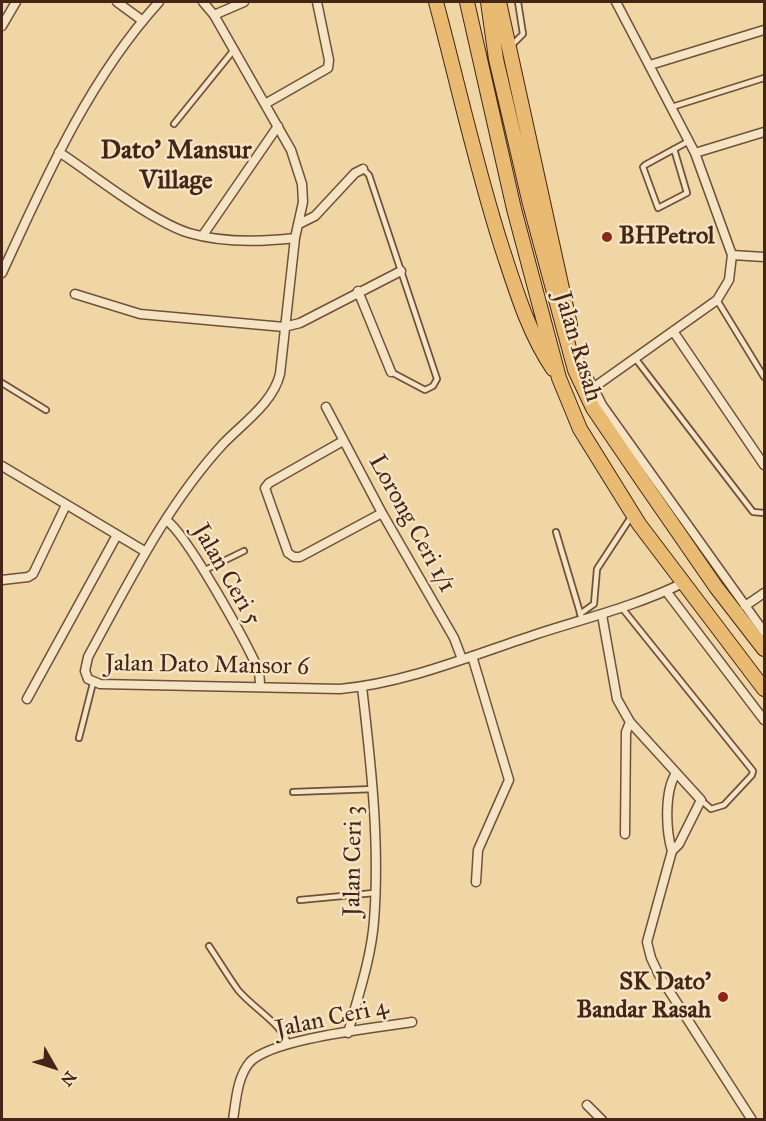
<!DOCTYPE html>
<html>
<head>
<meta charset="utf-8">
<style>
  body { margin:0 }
  #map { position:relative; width:766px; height:1121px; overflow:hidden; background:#f0d5a5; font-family:"IM FELL Great Primer",serif }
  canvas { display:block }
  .frame { position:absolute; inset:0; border:3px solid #442517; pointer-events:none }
  .north { position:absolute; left:24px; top:1037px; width:60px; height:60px; -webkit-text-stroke:4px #f5e4c4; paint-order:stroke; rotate:129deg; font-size:16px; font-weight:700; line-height:24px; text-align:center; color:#442517 }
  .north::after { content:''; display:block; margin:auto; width:21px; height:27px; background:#442517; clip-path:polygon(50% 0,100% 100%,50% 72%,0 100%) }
</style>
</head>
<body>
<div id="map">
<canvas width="766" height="1121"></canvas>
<div class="frame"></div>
<div class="north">N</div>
</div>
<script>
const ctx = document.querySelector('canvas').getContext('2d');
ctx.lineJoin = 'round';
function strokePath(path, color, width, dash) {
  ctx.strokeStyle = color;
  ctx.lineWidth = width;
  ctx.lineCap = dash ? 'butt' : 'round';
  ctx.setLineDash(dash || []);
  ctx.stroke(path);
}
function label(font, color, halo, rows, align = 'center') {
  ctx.font = font + ' "IM FELL Great Primer",serif';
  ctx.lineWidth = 5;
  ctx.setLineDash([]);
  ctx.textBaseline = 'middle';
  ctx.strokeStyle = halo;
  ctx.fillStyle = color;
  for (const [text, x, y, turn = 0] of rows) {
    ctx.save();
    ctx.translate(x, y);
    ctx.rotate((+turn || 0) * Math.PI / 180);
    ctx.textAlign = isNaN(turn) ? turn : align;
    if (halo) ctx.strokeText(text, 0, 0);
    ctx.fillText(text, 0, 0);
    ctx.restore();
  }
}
const service = new Path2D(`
  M 512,45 L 523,34 L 518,2
  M 672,107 L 764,78
  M 174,124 L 233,51
  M 674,149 L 687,193 L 658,208 L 643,167 L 645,165 L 689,141
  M 363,169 L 369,175 L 437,379 L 433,386 L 425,390 L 391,372
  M 717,300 L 764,377
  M 635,358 L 753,512 L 764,513
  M 2,383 L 46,410
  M 556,532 L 581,616
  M 203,571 L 244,551
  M 622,608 L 753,771 L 752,775 L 724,805 L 711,809 L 701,800
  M 580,614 L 594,604 L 597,569 L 631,517
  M 79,738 L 93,683
  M 293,792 L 374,789
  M 300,900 L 374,893
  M 209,946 C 219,961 228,976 238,990 C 253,1008 282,1024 289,1045`);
const minor = new Path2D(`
  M 117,2 L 143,21
  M 203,2 L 214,15 L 291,150 L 302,184 L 303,202 L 295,238 L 280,374 C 273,403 243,423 223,444 C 166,506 128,584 88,657 L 85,671 L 88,679 L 100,684 L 340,689 C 407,683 473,655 537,634 C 586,618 636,606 683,583
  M 214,15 L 244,2
  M 2,26 L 16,2
  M 650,65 L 764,30
  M 265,104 L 328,68 L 329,60 L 317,2
  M 59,152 C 94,175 151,221 189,233 C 223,243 261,242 295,238
  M 695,153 L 764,132
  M 299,224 L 315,216 L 355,173 L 363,169
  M 203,235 L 278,126
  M 732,255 L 764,257
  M 2,273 C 45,179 89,79 159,2
  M 358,291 L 391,372
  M 75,294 L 140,314 L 284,327 L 300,323 L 401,271
  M 673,331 L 764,465
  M 577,355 L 602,405 L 764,632
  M 593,388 L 717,300 L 729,280 L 732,255 L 695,153 L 616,2
  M 326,407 L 382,513 L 454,638 L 462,659
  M 343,441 L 269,483 L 265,488 L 288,553 L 294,557 L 300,557 L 382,513
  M 2,466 L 146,552
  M 166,520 C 187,534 246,642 258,669 C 260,675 260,681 260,687
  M 2,580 L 28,577 L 33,574 L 66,505
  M 666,591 L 764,720
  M 745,606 L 764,593
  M 602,615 L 617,699 L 630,722 L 701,800 L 679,844 L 672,851 C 666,831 664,792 676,773
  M 472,656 L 509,780 L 478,850 L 476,882
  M 27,699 L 117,535
  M 625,834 L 626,732 L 630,722
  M 672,851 L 647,942 L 651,958 L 659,975 L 752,1120
  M 348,1033 C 358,996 371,959 374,921 C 380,843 371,764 362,687
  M 587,1105 L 602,1120
  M 233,1120 C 236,1101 237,1077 250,1062 C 274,1038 377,1028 412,1022`);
const trunk = new Path2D(`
  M 436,2 C 458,84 476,167 502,248 C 516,290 528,332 553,369
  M 467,2 L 514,209 L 559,378 L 580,429 L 639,524 L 764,689
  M 488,2 L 496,59 L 530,204 L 575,370 L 593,408 L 642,480 L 716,587 L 764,649
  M 499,2 L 570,325`);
strokePath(service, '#6f513a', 8);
strokePath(minor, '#6f513a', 11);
strokePath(trunk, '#442517', 16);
strokePath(service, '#f5e4c4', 4.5);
strokePath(minor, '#f5e4c4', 8);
strokePath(trunk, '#e8ba72', 14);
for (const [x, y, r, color] of [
  [607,237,6,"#8f2418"],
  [723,997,6,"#8f2418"]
]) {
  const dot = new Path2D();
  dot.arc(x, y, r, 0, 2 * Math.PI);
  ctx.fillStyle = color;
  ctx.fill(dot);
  strokePath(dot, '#f5e4c4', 2);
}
label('bold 24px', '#442517', '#f5e4c4', [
  ["BHPetrol",619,237],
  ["SK Dato'",711,983,"right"],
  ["Bandar Rasah",711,1011,"right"]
], 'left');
label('24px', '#442517', '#f5e4c4', [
  ["Jalan Rasah",577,347,73],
  ["Lorong Ceri 1/1",411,524,61],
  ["Jalan Ceri 5",226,575,60],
  ["Jalan Dato Mansor 6",207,666,1],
  ["Jalan Ceri 3",354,861,-89],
  ["Jalan Ceri 4",332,1019,-12]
]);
label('bold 26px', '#442517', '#f5e4c4', [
  ["Dato' Mansur",176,152],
  ["Village",176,182]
]);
</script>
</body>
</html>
